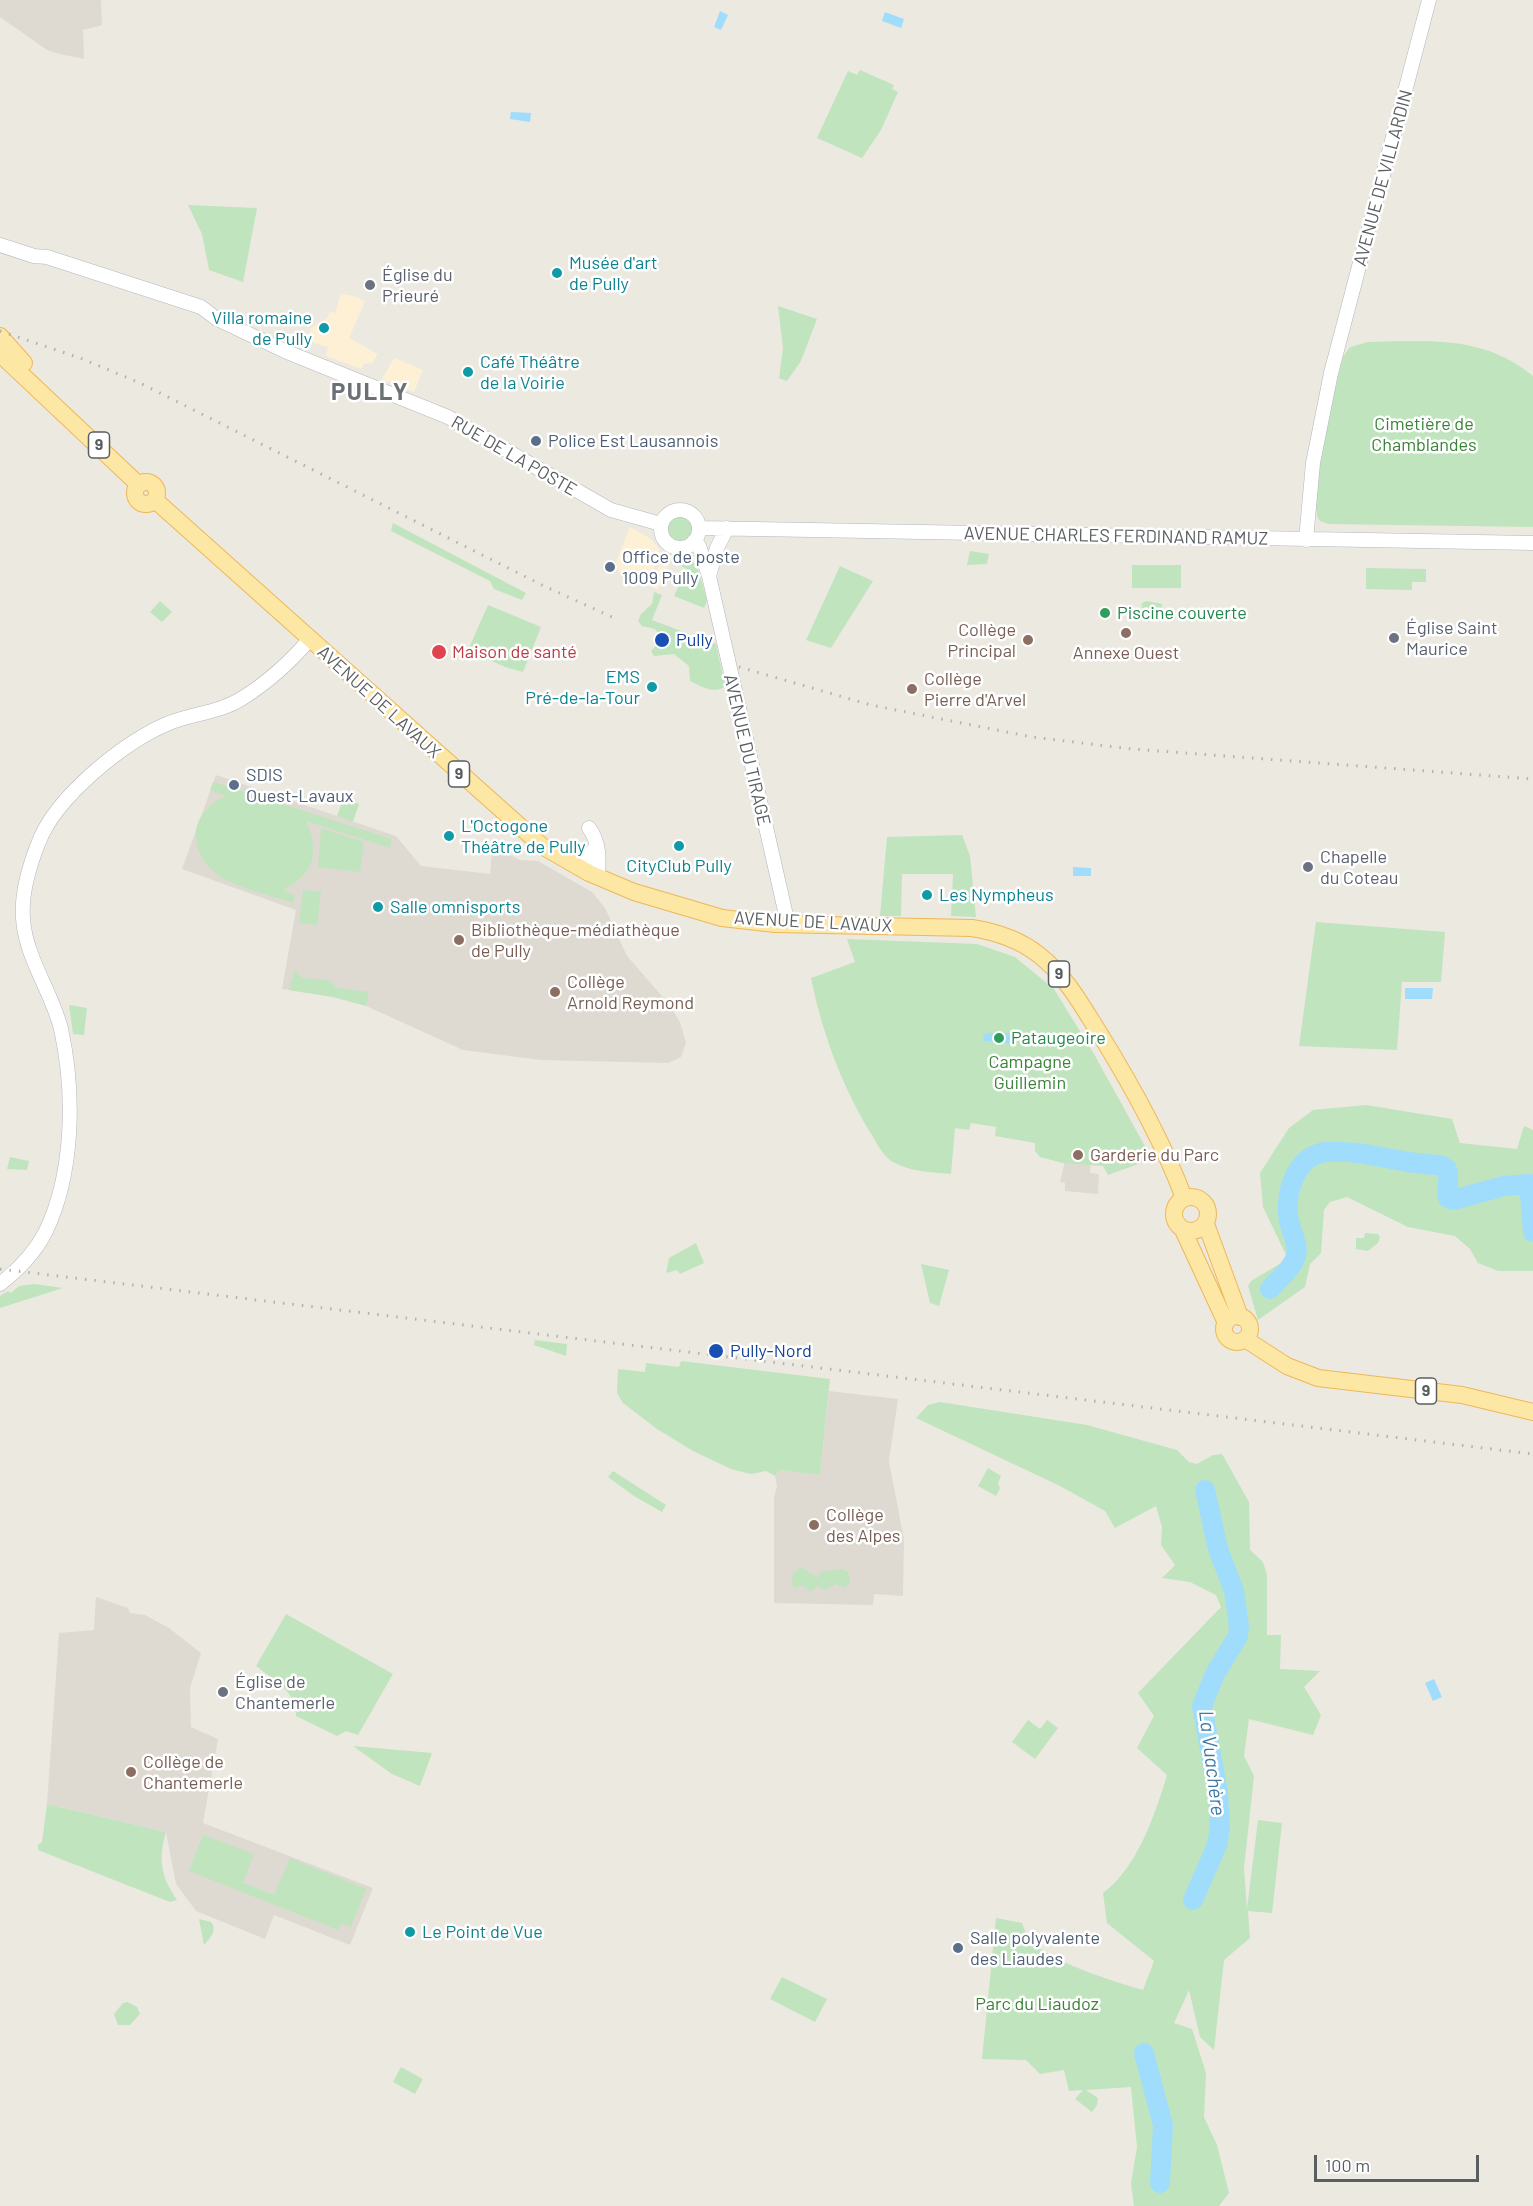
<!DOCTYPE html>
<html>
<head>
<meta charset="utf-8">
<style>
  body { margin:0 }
  #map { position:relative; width:1533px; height:2206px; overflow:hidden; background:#ece9e1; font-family:Barlow,sans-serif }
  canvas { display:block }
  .scale { position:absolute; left:1314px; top:2155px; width:165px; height:27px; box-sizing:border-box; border:3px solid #595e61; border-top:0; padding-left:8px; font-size:18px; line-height:21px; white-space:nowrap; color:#595e61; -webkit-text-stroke:4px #fff; paint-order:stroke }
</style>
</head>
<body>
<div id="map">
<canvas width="1533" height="2206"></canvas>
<div class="scale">100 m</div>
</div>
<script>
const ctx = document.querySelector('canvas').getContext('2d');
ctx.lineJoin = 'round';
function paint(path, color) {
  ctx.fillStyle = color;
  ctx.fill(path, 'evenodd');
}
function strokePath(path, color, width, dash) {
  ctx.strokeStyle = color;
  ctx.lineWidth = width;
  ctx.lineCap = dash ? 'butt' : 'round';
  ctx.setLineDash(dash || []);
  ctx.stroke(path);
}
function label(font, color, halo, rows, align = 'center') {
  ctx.font = font + ' Barlow,sans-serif';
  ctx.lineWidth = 5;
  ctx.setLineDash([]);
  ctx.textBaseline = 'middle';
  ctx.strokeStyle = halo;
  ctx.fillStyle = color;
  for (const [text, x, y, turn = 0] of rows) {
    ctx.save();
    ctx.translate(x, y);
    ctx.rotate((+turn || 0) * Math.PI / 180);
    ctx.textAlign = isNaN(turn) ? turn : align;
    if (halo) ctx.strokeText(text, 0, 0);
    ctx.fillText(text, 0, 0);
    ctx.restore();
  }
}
paint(new Path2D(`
  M 341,294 L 350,295 L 365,301 L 349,338 L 378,354 L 372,363 L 364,364 L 361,369 L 326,356 L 328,347 L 314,343 L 308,337 L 311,328 L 327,318 L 330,311 L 335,313 Z
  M 394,358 L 423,370 L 414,392 L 382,379 Z
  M 630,527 L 651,539 L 660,550 L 651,576 L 655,576 L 664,552 L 672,556 L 658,590 L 620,573 L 615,564 Z`), '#fdf0d5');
paint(new Path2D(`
  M 0,0 L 101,0 L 102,25 L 83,30 L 84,59 L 60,54 L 47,50 L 0,17 Z
  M 216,775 L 396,836 L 421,866 L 490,874 L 492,853 L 506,853 L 520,860 L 538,861 L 592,892 L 605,908 L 627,956 L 668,1003 L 680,1022 L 686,1043 L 681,1057 L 668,1063 L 541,1060 L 463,1050 L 364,1005 L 333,997 L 282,989 L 296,910 L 182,869 Z
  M 1075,1119 L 1091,1156 L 1090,1173 L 1099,1174 L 1098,1194 L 1065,1191 L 1065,1183 L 1060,1182 Z
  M 829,1391 L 898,1399 L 889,1461 L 904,1540 L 903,1596 L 874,1594 L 873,1605 L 774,1603 L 774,1497 L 777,1486 L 775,1476 L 780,1470 L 820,1475 Z
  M 96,1597 L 128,1608 L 130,1613 L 145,1615 L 169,1628 L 201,1653 L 190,1688 L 191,1727 L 218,1739 L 203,1823 L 373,1888 L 350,1945 L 274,1915 L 265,1939 L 196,1911 L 176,1884 L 166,1832 L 47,1804 L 59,1633 L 94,1630 Z`), '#dedad2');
paint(new Path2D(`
  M 860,70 L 894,85 L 892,89 L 898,92 L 881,130 L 862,158 L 817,138 L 848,71 L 857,75 Z
  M 188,205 L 257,208 L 243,282 L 209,270 L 202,234 Z
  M 778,306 L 817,319 L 801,361 L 787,381 L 779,378 L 783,348 Z
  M 1368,342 C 1429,341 1483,335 1533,376 L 1533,527 L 1328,524 L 1320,521 C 1304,498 1336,388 1343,357 L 1350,347 Z
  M668 529a12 12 0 1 1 24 0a12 12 0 1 1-24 0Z
  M 393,523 L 526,593 L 522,600 L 494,589 L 490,581 L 391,531 Z
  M 970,551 L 989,554 L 987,564 L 967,565 Z
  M 685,557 L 697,565 L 707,601 L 704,608 L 674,596 L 687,569 L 672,562 L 677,558 Z
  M 1132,565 L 1181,565 L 1181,588 L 1132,588 Z
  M 840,566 L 873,581 L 831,648 L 806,640 Z
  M 1366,568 L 1426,569 L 1426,582 L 1412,582 L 1412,590 L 1366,589 Z
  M 654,592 L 662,595 L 652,620 L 716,644 L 723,676 L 727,676 L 728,684 C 716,696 703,687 690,681 L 689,666 L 674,654 L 654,656 L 651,651 L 658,643 L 659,635 L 655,629 L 642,626 L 638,621 L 641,614 L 652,604 Z
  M 160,601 L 172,612 L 162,622 L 150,612 Z
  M 1147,601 L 1162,604 L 1162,612 L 1141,615 L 1142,603 Z
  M 488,605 L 541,627 L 523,672 L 505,667 L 468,650 Z
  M 213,782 L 392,839 L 390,848 L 306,821 C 320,852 315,873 283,890 L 295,895 L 293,903 C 255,889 197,884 196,834 C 196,816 211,803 226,796 L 210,790 Z
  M 343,799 L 359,804 L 353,822 L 337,816 Z
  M 321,828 L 364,842 L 360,872 L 318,867 Z
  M 962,835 L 970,856 L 976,917 L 951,916 L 953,874 L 902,874 L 901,916 L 880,916 L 887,837 Z
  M 303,890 L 321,892 L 317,925 L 299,923 Z
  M 1316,922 L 1445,932 L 1441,982 L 1402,982 L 1397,1050 L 1299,1046 Z
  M 847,939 L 977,944 L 1015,957 L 1054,989 L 1094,1054 L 1152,1159 L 1108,1175 L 1103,1166 L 1063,1163 L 1040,1157 L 1035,1151 L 1035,1143 L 995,1136 L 996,1127 L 971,1123 L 969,1130 L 955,1128 L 951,1174 C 931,1172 910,1172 893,1162 C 881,1155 875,1139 868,1129 C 840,1081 822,1032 811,978 L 855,962 Z
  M 295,970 L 302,978 L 329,980 L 337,988 L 369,992 L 366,1006 L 333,997 L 289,990 Z
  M 69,1005 L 87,1008 L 84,1035 L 73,1034 Z
  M 1366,1105 L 1452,1119 L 1460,1143 L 1517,1149 L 1524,1126 L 1533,1130 L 1533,1271 L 1498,1271 L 1478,1263 L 1470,1249 L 1455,1236 L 1408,1227 L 1347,1197 L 1330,1202 L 1324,1210 L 1321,1253 L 1310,1264 L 1305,1287 L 1258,1320 L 1248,1286 L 1251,1281 L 1288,1259 L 1263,1207 L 1260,1173 L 1289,1128 L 1313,1110 Z
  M 10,1157 L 29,1161 L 27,1170 L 7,1169 Z
  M 1365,1233 L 1378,1234 L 1380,1237 L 1378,1243 L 1368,1251 L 1356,1249 L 1356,1238 L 1364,1238 Z
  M 696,1243 L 704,1263 L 680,1274 L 677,1270 L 666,1273 L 669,1258 Z
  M 921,1264 L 949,1270 L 939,1306 L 930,1303 Z
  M 34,1284 L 63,1288 L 0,1308 L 0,1296 L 8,1291 L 11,1293 L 19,1286 Z
  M 535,1340 L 567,1344 L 566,1356 L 534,1345 Z
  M 681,1361 L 830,1379 L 820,1475 L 780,1470 L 775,1476 L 766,1471 L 751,1474 L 731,1469 L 693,1451 L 657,1429 L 623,1403 L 617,1393 L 618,1369 L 645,1372 L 646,1363 L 679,1367 Z
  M 940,1402 L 1087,1425 L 1177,1450 L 1189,1462 L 1197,1464 L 1213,1455 L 1222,1454 L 1249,1502 L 1250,1550 L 1263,1562 L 1267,1575 L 1267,1635 L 1281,1635 L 1280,1669 L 1320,1671 L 1304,1687 L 1321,1715 L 1313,1735 L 1249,1719 L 1244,1756 L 1254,1776 L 1244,1868 L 1247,1909 L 1258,1820 L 1282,1823 L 1272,1913 L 1248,1911 L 1250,1938 L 1224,1960 L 1214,2050 L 1200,2037 L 1189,1990 L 1174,2023 L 1192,2029 L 1206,2073 L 1204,2117 L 1217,2145 L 1229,2193 L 1219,2206 L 1134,2206 L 1131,2183 L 1137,2147 L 1131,2087 L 1086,2090 L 1098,2098 L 1097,2105 L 1092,2112 L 1075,2099 L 1083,2090 L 1069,2091 L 1064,2070 L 1040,2074 L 1026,2060 L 982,2059 L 996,1918 L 1022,1923 C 1024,1928 1026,1934 1030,1939 C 1044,1960 1118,1983 1143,1990 L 1154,1961 L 1107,1923 L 1103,1893 C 1137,1868 1155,1815 1167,1775 L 1137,1748 L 1154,1716 L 1138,1693 L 1221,1607 L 1216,1595 L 1190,1582 L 1162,1578 L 1175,1565 L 1161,1545 L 1162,1527 L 1156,1506 L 1115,1528 L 1105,1511 L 1060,1486 L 916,1418 L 928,1405 Z
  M 988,1468 L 1001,1476 L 998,1483 L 1000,1488 L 996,1496 L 978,1486 Z
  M 613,1471 L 666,1505 L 662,1512 L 634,1496 L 608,1477 Z
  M 801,1567 L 818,1578 L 820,1572 L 843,1569 L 849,1574 L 850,1581 L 845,1588 L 835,1584 L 826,1590 L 817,1586 L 811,1592 L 802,1585 L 795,1588 L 792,1584 L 793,1573 Z
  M 286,1614 L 393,1674 L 358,1735 L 346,1731 L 337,1736 L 296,1716 C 297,1691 273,1680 256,1666 Z
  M 1028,1720 L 1040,1729 L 1047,1720 L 1058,1728 L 1035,1759 L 1012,1742 Z
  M 353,1746 L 432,1753 L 420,1786 L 392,1774 Z
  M 47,1804 L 166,1832 C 158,1859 161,1877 177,1900 L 170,1902 L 38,1850 L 38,1845 L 42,1842 Z
  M 203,1835 L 254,1854 L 243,1883 L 274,1895 L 290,1858 L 366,1889 L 351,1927 L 341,1923 L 338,1930 L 189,1871 Z
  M 199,1919 L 211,1922 C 218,1931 210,1938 204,1945 Z
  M 782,1977 L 827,1999 L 815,2022 L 770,1999 Z
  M 127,2002 L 137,2007 L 140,2014 L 130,2025 L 118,2025 L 114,2014 L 123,2003 Z
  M 401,2067 L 423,2079 L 415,2094 L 393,2082 Z`), '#c0e4bd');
paint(new Path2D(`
  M 720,11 L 728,15 L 721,30 L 714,27 Z
  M 885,12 L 904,19 L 901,28 L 882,21 Z
  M 511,112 L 531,113 L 530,122 L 510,119 Z
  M 1073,867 L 1091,868 L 1091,876 L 1073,876 Z
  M 1405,988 L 1433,988 L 1432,999 L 1405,999 Z
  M 987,1033 L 1009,1033 L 1009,1035 L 1014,1035 L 1014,1039 L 1009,1040 L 1009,1043 L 984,1041 L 983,1036 Z
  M 1434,1679 L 1442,1697 L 1433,1701 L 1425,1683 Z`), '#a0ddfd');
strokePath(new Path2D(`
  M 1270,1289 C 1277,1281 1289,1271 1294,1261 C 1301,1247 1292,1235 1289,1221 C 1284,1195 1295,1155 1326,1152 C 1365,1149 1402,1165 1440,1165 L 1447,1169 C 1451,1178 1445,1188 1448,1198 L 1453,1200 L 1504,1186 L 1529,1184 L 1533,1232
  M 1193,1900 L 1217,1845 L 1220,1828 L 1218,1792 L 1202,1706 L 1215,1674 L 1238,1636 L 1239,1626 L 1234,1591 L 1218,1549 L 1205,1490
  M 1144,2053 L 1163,2125 L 1160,2183`), '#a0ddfd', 20);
const tertiary = new Path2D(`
  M 0,245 L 34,256 L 47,257 L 201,307 L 217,319 L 287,352 L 448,417 L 611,510 L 661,524
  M661 529a19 19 0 1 1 38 0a19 19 0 1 1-38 0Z
  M 699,528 L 1533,543
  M 1306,540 L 1313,463 L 1331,373 L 1429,0
  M 694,541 L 699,546 L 709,576 L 788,924
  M 709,576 L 717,548 L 727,528
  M 589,828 C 600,843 599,859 598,877
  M 573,864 L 586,860 L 597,845
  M 0,1284 C 18,1270 34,1254 45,1233 C 74,1174 75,1093 61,1029 C 52,992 25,957 23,918 C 21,893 29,867 38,844 C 55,797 124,742 169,723 C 192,714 220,712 241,699 C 267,683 290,662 309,640`);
const primary = new Path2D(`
  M 0,336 L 24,363
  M 0,354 L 139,485
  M135 493a11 11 0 1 1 22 0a11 11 0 1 1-22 0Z
  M 155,500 L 542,846 L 589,873 L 634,892 L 722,918 L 775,924 L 972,928 C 997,932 1019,939 1039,955 C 1065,975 1081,1004 1098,1031 C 1131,1084 1162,1139 1184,1198
  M1174 1214a17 17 0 1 1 34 0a17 17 0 1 1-34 0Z
  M 1206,1224 L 1240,1317
  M 1183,1230 L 1226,1323
  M1224 1329a13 13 0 1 1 26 0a13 13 0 1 1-26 0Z
  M 1245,1339 L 1287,1366 L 1318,1378 L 1462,1395 L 1533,1412`);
strokePath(tertiary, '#b3b7bb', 15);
strokePath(primary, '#eeb758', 18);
strokePath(tertiary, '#fff', 14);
strokePath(primary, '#fde7a4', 16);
strokePath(new Path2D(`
  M 0,331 L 80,358 L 140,383 L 544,586 L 612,617
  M 739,667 L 871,705 L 1032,737 L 1132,749 L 1533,779
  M 0,1269 L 1533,1454`), '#b0b1b1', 3, [1.5, 8]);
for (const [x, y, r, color] of [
  [557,273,6,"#0f9aa8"],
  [370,285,6,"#6b7280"],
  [324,328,6,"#0f9aa8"],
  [468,372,6,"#0f9aa8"],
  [536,441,6,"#5c6f8a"],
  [610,567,6,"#5c6f8a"],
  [1105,613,6,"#2e9e5b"],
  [1126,633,6,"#8d6e63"],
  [1394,638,6,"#6b7280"],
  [662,640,8,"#1a4fb4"],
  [1028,640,6,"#8d6e63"],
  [439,652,8,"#e0444e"],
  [652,687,6,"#0f9aa8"],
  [912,689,6,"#8d6e63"],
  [234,785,6,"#5c6f8a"],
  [449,836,6,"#0f9aa8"],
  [679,846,6,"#0f9aa8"],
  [1308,867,6,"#6b7280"],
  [927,895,6,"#0f9aa8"],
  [378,907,6,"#0f9aa8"],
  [459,940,6,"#8d6e63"],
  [555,992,6,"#8d6e63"],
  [999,1038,6,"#2e9e5b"],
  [1078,1155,6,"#8d6e63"],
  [716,1351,8,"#1a4fb4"],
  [814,1525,6,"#8d6e63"],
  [223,1692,6,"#6b7280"],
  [131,1772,6,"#8d6e63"],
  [410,1932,6,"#0f9aa8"],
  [958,1948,6,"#5c6f8a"]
]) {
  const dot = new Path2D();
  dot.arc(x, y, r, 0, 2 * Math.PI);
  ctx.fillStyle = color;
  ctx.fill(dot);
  strokePath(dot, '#fff', 2);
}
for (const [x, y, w] of [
  [99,445,21],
  [459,774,21],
  [1059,974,21],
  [1426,1391,21]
]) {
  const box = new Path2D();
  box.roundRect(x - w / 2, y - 13, w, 26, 4.5);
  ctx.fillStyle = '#fff';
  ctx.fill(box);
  strokePath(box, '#595e61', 1.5);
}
label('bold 16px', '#595e61', null, [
  ["9",99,445],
  ["9",459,774],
  ["9",1059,974],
  ["9",1426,1391]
]);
label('18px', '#595e61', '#fff', [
  ["AVENUE DE VILLARDIN",1383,178,-75],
  ["RUE DE LA POSTE",514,456,30],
  ["AVENUE CHARLES FERDINAND RAMUZ",1116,536,1],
  ["AVENUE DE LAVAUX",379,702,42],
  ["AVENUE DU TIRAGE",747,750,77],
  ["AVENUE DE LAVAUX",813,922,3]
]);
label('18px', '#0d838f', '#fff', [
  ["Musée d'art",569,263],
  ["de Pully",569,284],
  ["Villa romaine",312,318,"right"],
  ["de Pully",312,339,"right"],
  ["Café Théâtre",480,362],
  ["de la Voirie",480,383],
  ["EMS",640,677,"right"],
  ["Pré-de-la-Tour",640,698,"right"],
  ["L'Octogone",461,826],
  ["Théâtre de Pully",461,847],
  ["CityClub Pully",679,866,"center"],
  ["Les Nympheus",939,895],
  ["Salle omnisports",390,907],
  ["Le Point de Vue",422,1932]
], 'left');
label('18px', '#5b616d', '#fff', [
  ["Église du",382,275],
  ["Prieuré",382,296],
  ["Église Saint",1406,628],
  ["Maurice",1406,649],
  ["Chapelle",1320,857],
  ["du Coteau",1320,878],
  ["Église de",235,1682],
  ["Chantemerle",235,1703]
], 'left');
label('18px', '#398436', '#fff', [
  ["Cimetière de",1424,424],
  ["Chamblandes",1424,445],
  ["Campagne",1030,1062],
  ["Guillemin",1030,1083],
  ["Parc du Liaudoz",1037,2004]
]);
label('18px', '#4e5e75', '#fff', [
  ["Police Est Lausannois",548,441],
  ["Office de poste",622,557],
  ["1009 Pully",622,578],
  ["SDIS",246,775],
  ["Ouest-Lavaux",246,796],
  ["Salle polyvalente",970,1938],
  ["des Liaudes",970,1959]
], 'left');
label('18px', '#27864d', '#fff', [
  ["Piscine couverte",1117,613],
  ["Pataugeoire",1011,1038]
], 'left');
label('18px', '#785e54', '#fff', [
  ["Collège",1016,630,"right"],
  ["Principal",1016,651,"right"],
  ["Annexe Ouest",1126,653,"center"],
  ["Collège",924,679],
  ["Pierre d'Arvel",924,700],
  ["Bibliothèque-médiathèque",471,930],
  ["de Pully",471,951],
  ["Collège",567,982],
  ["Arnold Reymond",567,1003],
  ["Garderie du Parc",1090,1155],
  ["Collège",826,1515],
  ["des Alpes",826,1536],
  ["Collège de",143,1762],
  ["Chantemerle",143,1783]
], 'left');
label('18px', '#164399', '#fff', [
  ["Pully",676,640],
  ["Pully-Nord",730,1351]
], 'left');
label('18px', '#be3a42', '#fff', [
  ["Maison de santé",452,652]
], 'left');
label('italic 20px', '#3c79a6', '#fff', [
  ["La Vuachère",1212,1763,83]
]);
ctx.letterSpacing = '1.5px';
label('bold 24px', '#6a7073', '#fff', [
  ["PULLY",370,392]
]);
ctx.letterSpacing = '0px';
</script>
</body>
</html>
